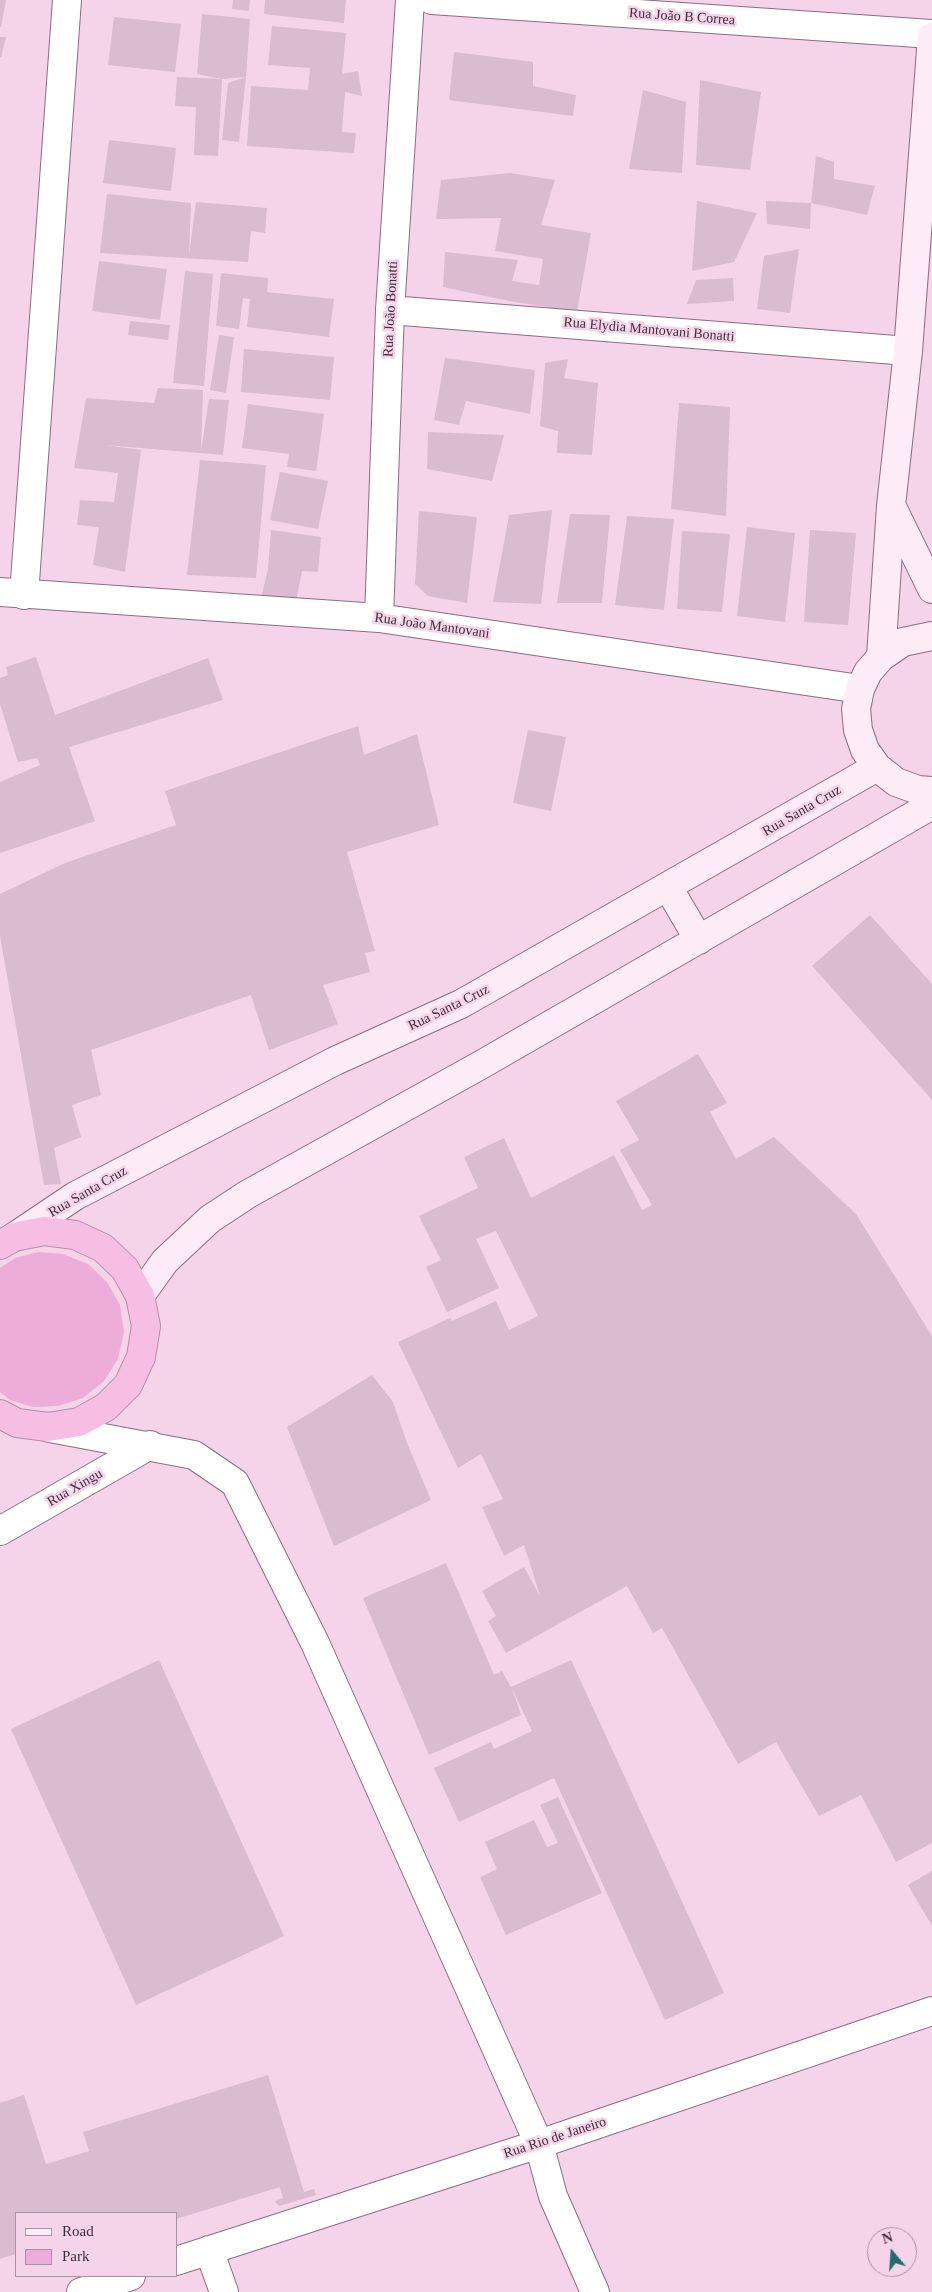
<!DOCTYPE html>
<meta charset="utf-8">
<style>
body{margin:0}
#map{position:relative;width:932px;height:2292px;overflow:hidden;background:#f5d4ea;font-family:"Times New Roman",serif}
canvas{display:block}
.legend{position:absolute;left:15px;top:2212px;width:162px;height:65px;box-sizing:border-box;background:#f5d4ea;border:1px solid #ab92a3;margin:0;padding:6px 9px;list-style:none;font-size:15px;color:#3c2f38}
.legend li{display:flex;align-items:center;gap:10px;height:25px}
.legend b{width:25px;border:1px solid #ab92a3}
.north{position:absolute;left:867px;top:2227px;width:50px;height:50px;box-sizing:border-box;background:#f5d4ea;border:1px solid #ab92a3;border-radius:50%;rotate:342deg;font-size:14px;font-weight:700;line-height:20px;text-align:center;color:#3c2f38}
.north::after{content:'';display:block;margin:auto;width:18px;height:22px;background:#236d68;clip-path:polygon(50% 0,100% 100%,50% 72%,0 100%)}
</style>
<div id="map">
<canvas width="932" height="2292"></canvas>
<ul class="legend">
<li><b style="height:6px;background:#fdecf7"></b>Road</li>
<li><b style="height:14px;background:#edadd9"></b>Park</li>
</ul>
<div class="north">N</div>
</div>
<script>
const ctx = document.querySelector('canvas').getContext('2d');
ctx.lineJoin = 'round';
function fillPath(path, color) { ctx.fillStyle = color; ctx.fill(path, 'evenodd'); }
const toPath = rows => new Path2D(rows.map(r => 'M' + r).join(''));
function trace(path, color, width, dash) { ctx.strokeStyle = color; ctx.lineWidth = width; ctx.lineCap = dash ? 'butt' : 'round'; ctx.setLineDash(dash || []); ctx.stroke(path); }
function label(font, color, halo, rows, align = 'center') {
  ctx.font = font + ' "Times New Roman",serif'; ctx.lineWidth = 5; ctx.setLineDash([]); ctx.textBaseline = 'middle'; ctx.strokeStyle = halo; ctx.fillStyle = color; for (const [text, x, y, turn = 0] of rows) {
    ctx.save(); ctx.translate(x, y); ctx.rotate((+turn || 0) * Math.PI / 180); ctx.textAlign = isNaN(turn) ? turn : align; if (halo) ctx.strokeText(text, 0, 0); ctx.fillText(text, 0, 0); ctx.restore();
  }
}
fillPath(toPath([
 [38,1252,63,1254,88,1264,107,1282,120,1305,124,1332,118,1359,104,1381,83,1398,58,1406,33,1407,10,1400,0,1392,0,1268,15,1258]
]), '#edadd9');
fillPath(toPath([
 [0,0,6,0,1,27,0,27],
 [233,0,250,0,249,11,232,9],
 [265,0,346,0,344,23,264,14],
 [202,14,250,19,246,77,222,79,197,74],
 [114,17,181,24,175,72,108,65],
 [272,26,346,33,342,74,358,71,362,96,345,92,342,132,356,133,354,153,247,146,251,86,308,90,310,68,268,65],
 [0,37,6,37,1,57,0,57],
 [454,52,533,62,533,86,576,95,573,116,449,100],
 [177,77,222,79,218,156,194,155,196,107,175,106],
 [246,77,239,142,222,140,228,83],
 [700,80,761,92,750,170,696,165],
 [643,90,686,102,682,173,629,169],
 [109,140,176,148,171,191,103,183],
 [816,156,834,162,834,179,875,186,867,215,811,203],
 [510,173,555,180,541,225,591,233,577,312,509,301,443,287,445,252,518,260,512,281,539,285,543,259,495,251,501,218,436,219,441,180],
 [107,194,191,203,189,255,196,202,267,208,265,233,251,231,248,262,100,253],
 [697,201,757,213,734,262,692,271],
 [766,201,811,203,810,229,767,224],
 [799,249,790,313,757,309,764,256],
 [99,261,167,269,160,320,92,311],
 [185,271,213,274,204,386,173,383],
 [221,273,268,278,267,292,334,299,329,337,247,327,250,299,243,298,239,329,216,326],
 [733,278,734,301,687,304,696,280],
 [130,321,170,325,168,340,128,335],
 [219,335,234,337,226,393,210,390],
 [244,349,334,357,330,400,241,392],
 [445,358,535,370,530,414,466,401,459,425,434,420],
 [568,359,564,378,598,383,592,455,557,453,558,431,540,426,545,363],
 [158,388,203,390,201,452,209,399,229,400,223,455,105,445,141,450,125,572,93,565,99,527,77,525,80,500,114,502,118,473,74,468,86,398,154,403],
 [679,403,730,407,726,516,671,509],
 [248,404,324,414,316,471,287,467,289,454,242,448],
 [428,432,504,435,492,481,427,469],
 [200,460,266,465,256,578,187,575],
 [280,472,328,481,318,529,270,520],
 [552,510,541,604,493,602,509,515],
 [419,511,477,517,467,603,428,596,415,584],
 [570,514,610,515,602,603,557,603],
 [627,516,674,519,664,610,615,605],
 [747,527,795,533,785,622,737,616],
 [271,530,321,537,318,572,302,571,294,612,260,602,268,569],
 [810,530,856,533,848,625,804,622],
 [682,531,730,534,722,612,677,609],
 [36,657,55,715,208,658,223,700,69,747,95,821,0,853,0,782,40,765,37,758,18,762,0,704,0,678,8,675,6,667],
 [358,726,364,755,417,734,439,825,347,852,375,951,365,953,370,972,323,985,338,1024,269,1050,251,995,91,1050,101,1095,72,1105,81,1137,54,1148,61,1184,44,1185,0,936,0,894,65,863,176,825,165,791],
 [528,730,566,737,551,811,513,803],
 [870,915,932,984,932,1100,812,966],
 [698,1054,727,1103,710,1112,736,1159,774,1137,856,1214,932,1336,932,1843,896,1862,861,1795,819,1816,776,1742,738,1764,662,1628,653,1633,627,1586,506,1653,488,1621,496,1616,482,1591,524,1567,540,1596,524,1545,504,1556,482,1507,503,1499,481,1454,458,1468,398,1342,450,1318,452,1321,496,1301,509,1330,538,1316,496,1231,476,1239,499,1288,447,1312,426,1267,441,1260,419,1216,478,1188,464,1157,504,1138,531,1198,614,1155,642,1210,652,1205,620,1150,639,1140,616,1101],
 [372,1375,393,1402,407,1443,431,1500,334,1546,287,1427],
 [446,1563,494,1675,502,1671,511,1687,571,1660,724,1993,665,2020,554,1778,459,1822,434,1768,491,1742,494,1749,532,1731,512,1688,521,1715,429,1755,363,1598],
 [159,1660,284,1936,136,2005,11,1729],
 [558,1797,602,1893,506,1935,480,1877,497,1869,485,1842,534,1820,547,1847,558,1843,540,1805],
 [932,1871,932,1926,908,1885],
 [268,2075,304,2192,314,2189,316,2195,279,2206,275,2201,283,2198,280,2187,176,2219,176,2213,16,2213,16,2254,0,2259,0,2103,24,2095,46,2164,89,2151,83,2132]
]), '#dbbbd0');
const minor = toPath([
 [432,0,932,34],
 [390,310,908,351],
 [0,592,379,618,860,689],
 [24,595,67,0],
 [379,618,390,310,410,0],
 [0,1531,150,1445],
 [209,2250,224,2292],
 [176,2261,539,2144,553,2196,595,2292],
 [81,2292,131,2276]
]);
const tertiary = toPath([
 [50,1428,194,1455,235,1483,315,1643,539,2144,932,2011]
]);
const secondary = toPath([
 [892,507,932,589],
 [932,636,903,642,881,657,868,672,860,689,856,709,858,730,865,750,877,767,896,782,918,790,932,791],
 [881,657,891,506,908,351,932,37],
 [668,887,699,940],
 [14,1237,75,1196,335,1061,461,1004,877,767],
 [140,1296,165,1261,210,1219,248,1194,479,1066,932,805]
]);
const motorway = toPath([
 [0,1245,14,1237,44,1231,75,1235,103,1248,125,1269,140,1296,146,1326,141,1357,128,1385,106,1407,79,1422,48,1427,17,1423,0,1414]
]);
trace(minor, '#8a6d80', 30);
trace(tertiary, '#8a6d80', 30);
trace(secondary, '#8a6d80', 30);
trace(motorway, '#b68ca8', 30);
trace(minor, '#fff', 28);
trace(tertiary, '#fff', 28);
trace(secondary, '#fdecf7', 28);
trace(motorway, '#f7bee4', 28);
label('14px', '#3c2f38', '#f5d4ea', [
 ["Rua João B Correa",682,17,4],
 ["Rua João Bonatti",391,309,-87],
 ["Rua Elydia Mantovani Bonatti",649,330,5],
 ["Rua João Mantovani",432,626,8],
 ["Rua Santa Cruz",802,811,-30],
 ["Rua Santa Cruz",449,1008,-26],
 ["Rua Santa Cruz",88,1192,-30],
 ["Rua Xingu",75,1488,-30],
 ["Rua Rio de Janeiro",555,2138,-18]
]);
</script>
